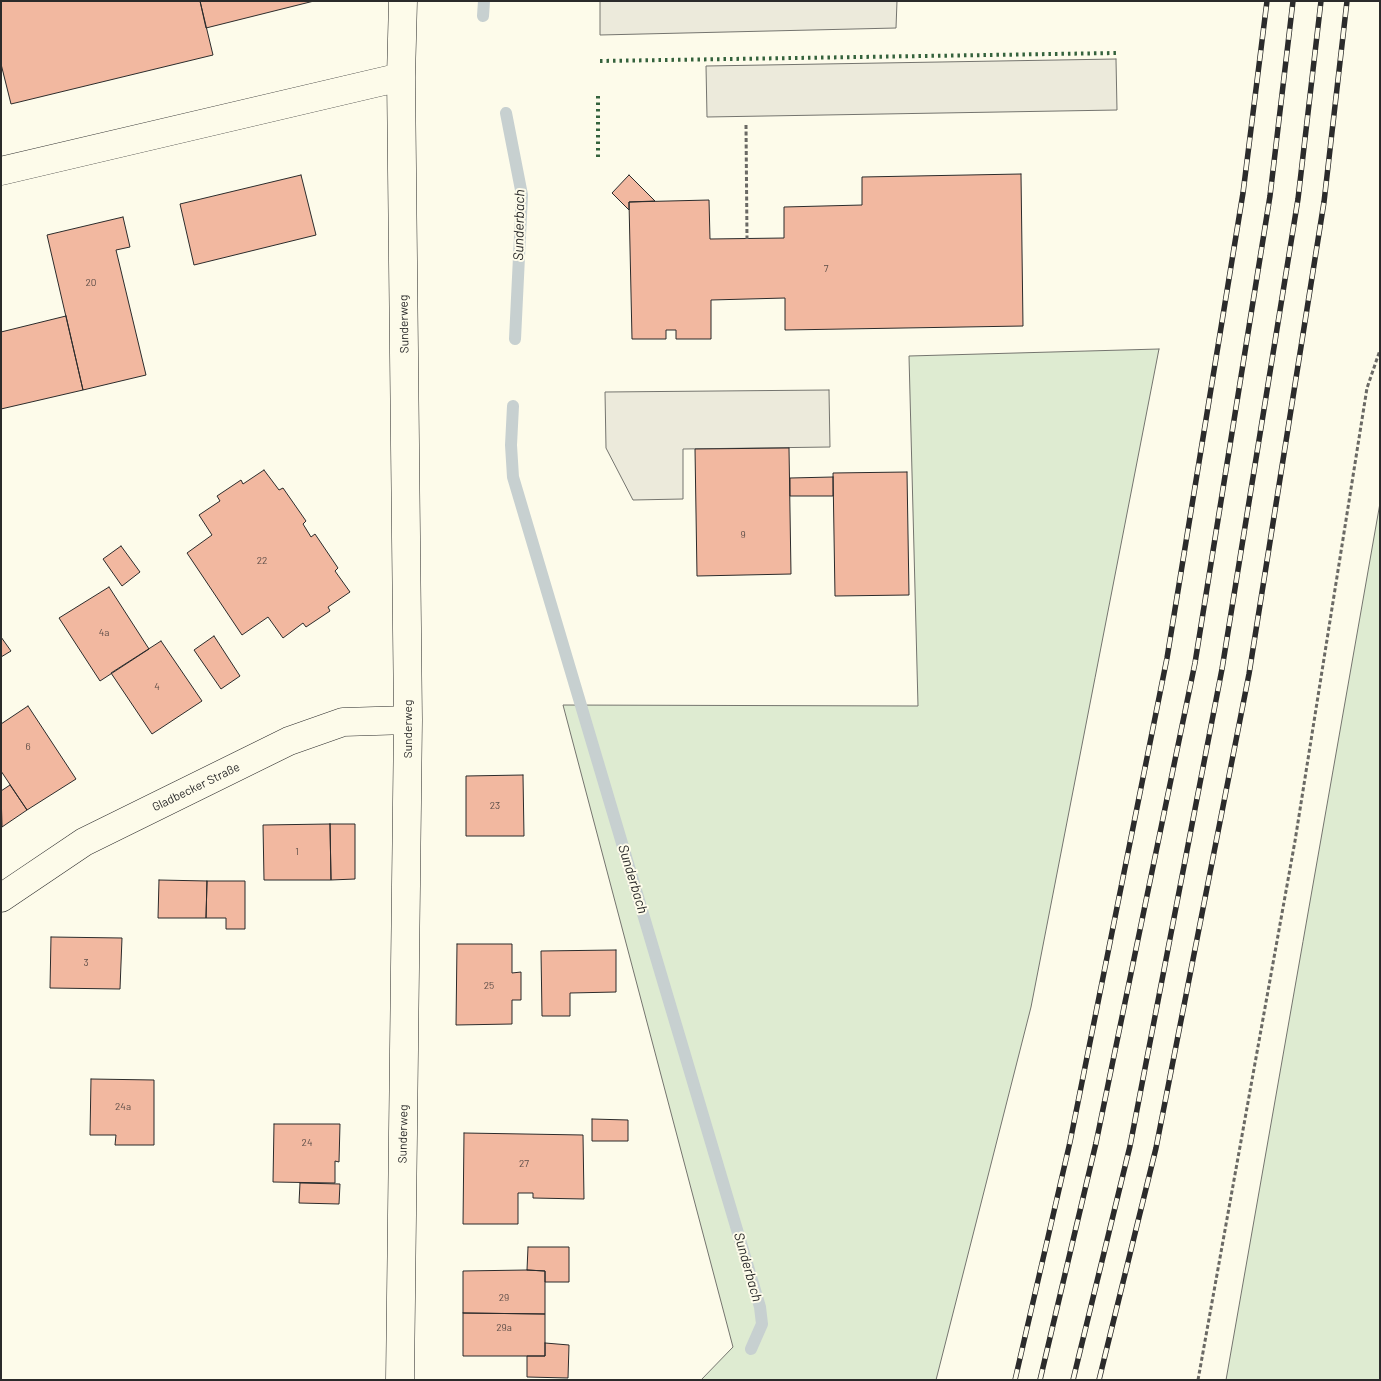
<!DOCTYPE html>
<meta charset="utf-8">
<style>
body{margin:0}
#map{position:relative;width:1381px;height:1381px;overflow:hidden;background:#fdfbea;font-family:Barlow,sans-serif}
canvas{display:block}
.frame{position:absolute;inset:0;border:2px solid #2b2b2b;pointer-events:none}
</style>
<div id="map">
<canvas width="1381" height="1381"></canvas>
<div class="frame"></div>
</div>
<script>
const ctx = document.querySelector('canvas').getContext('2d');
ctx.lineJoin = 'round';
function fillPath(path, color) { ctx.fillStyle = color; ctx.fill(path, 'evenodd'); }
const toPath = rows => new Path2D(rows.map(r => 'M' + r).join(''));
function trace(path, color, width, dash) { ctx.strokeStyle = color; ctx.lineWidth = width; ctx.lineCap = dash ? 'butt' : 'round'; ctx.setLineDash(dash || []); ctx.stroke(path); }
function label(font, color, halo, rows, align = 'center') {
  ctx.font = font + ' Barlow,sans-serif'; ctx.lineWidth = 4; ctx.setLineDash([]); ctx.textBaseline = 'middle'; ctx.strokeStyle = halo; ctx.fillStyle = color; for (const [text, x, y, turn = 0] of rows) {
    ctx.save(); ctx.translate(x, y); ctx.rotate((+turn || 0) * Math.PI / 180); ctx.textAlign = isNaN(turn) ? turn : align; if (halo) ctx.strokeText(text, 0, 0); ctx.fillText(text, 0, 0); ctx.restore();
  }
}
const green = toPath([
 [1159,349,1031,1007,936,1380,701,1380,733,1347,563,705,918,706,909,356,1159,349],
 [1380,503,1380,1380,1226,1380,1380,503]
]);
fillPath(green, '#deebd1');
trace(green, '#74746e', 1);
const parking = toPath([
 [600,1,897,1,896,28,600,35,600,1],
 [1116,59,1117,110,707,117,706,66,1116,59],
 [829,390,830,447,683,449,683,499,633,500,606,448,605,392,829,390]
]);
fillPath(parking, '#eceadb');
trace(parking, '#74746e', 1);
trace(toPath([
 [483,16,484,1],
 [506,113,522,195,515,339],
 [513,406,511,445,513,477,760,1307,762,1324,751,1349]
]), '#c7d0d0', 12);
const building = toPath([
 [1,1,200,1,213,55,11,104,1,64,1,1],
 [200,1,314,1,206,28,200,1],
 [1021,174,1023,326,785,330,785,298,711,300,711,339,676,339,676,330,666,330,666,339,632,339,629,202,709,200,710,239,784,238,784,207,862,205,862,177,1021,174],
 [301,175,316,235,194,265,180,204,301,175],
 [629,175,655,201,629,202,629,210,612,193,629,175],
 [123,217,130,247,116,250,146,375,83,390,47,235,123,217],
 [66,316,83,390,1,409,1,332,66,316],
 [789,448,791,574,697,576,695,449,789,448],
 [264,470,279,490,283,488,306,521,303,524,311,537,315,534,338,568,335,571,350,592,328,607,330,611,306,627,303,623,283,638,268,617,242,635,187,553,212,535,199,515,220,501,217,496,241,480,243,484,264,470],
 [907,472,909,595,835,596,833,473,907,472],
 [833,477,833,496,790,496,790,478,833,477],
 [121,546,140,572,122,586,103,559,121,546],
 [109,587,149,649,100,681,59,618,109,587],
 [214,636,240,676,221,689,194,650,214,636],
 [1,637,11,651,1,657,1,637],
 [161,641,202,701,152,734,111,673,161,641],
 [28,706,76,779,27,810,1,771,1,724,28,706],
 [523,775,524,836,466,836,466,776,523,775],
 [10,785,27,810,2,827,1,791,10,785],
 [330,824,355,824,355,879,331,880,330,824],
 [330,824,331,880,264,880,263,825,330,824],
 [159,880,207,881,206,918,158,918,159,880],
 [207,881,245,881,245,929,226,929,226,918,206,918,207,881],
 [51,937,122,938,120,989,50,988,51,937],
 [457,944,512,944,512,973,521,972,521,1000,512,1000,512,1024,456,1025,457,944],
 [616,950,616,992,570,993,570,1016,542,1016,541,951,616,950],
 [91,1079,154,1080,154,1145,115,1145,116,1135,90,1135,91,1079],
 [592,1119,628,1120,628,1141,592,1141,592,1119],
 [274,1124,340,1124,339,1162,335,1161,335,1183,273,1182,274,1124],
 [464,1133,583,1135,584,1199,533,1198,533,1193,518,1193,518,1224,463,1224,464,1133],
 [300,1183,340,1184,339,1204,299,1203,300,1183],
 [528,1247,569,1247,569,1282,545,1282,545,1271,527,1270,528,1247],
 [527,1270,545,1271,545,1314,463,1313,463,1271,527,1270],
 [463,1313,545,1314,545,1356,463,1356,463,1313],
 [545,1343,569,1345,568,1378,527,1377,527,1356,545,1356,545,1343]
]);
fillPath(building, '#f2b8a0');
trace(building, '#2b2b2b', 1);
const street = toPath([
 [1,171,401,77],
 [1,898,84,842,289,741,343,722,408,720],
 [400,1380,408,720,401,77,403,1]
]);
trace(street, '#2b2b2b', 29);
trace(toPath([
 [746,125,747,239],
 [1198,1380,1295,841,1367,388,1380,350]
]), '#6a6964', 3, [4, 2.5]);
trace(street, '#fdfbea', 28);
const rail = toPath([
 [1015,1380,1070,1142,1167,658,1243,193,1267,1],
 [1040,1380,1096,1143,1195,663,1270,196,1293,1],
 [1073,1380,1130,1146,1222,669,1298,199,1321,1],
 [1099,1380,1156,1148,1249,674,1324,202,1347,1]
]);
trace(rail, '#2b2b2b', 5.5);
trace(rail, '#fdfbea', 4, [11]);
trace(toPath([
 [600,61,1117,53],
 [598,96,598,158]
]), '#34623c', 4, [2.5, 4]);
label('10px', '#5d4e48', null, [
 ["7",826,269],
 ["20",91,283],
 ["9",743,535],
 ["22",262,561],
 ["4a",104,633],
 ["4",157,687],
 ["6",28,747],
 ["23",495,806],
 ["1",297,852],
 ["3",86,963],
 ["25",489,986],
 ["24a",123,1107],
 ["24",307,1143],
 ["27",524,1164],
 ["29",504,1298],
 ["29a",504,1328]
]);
label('12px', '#2b2b2b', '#fdfbea', [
 ["Sunderweg",404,324,-91],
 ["Sunderweg",408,729,-90],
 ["Gladbecker Straße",196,787,-26],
 ["Sunderweg",403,1134,-89]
]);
label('italic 14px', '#2b2b2b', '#fdfbea', [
 ["Sunderbach",519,225,-89],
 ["Sunderbach",633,879,73],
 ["Sunderbach",748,1267,74]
]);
</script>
